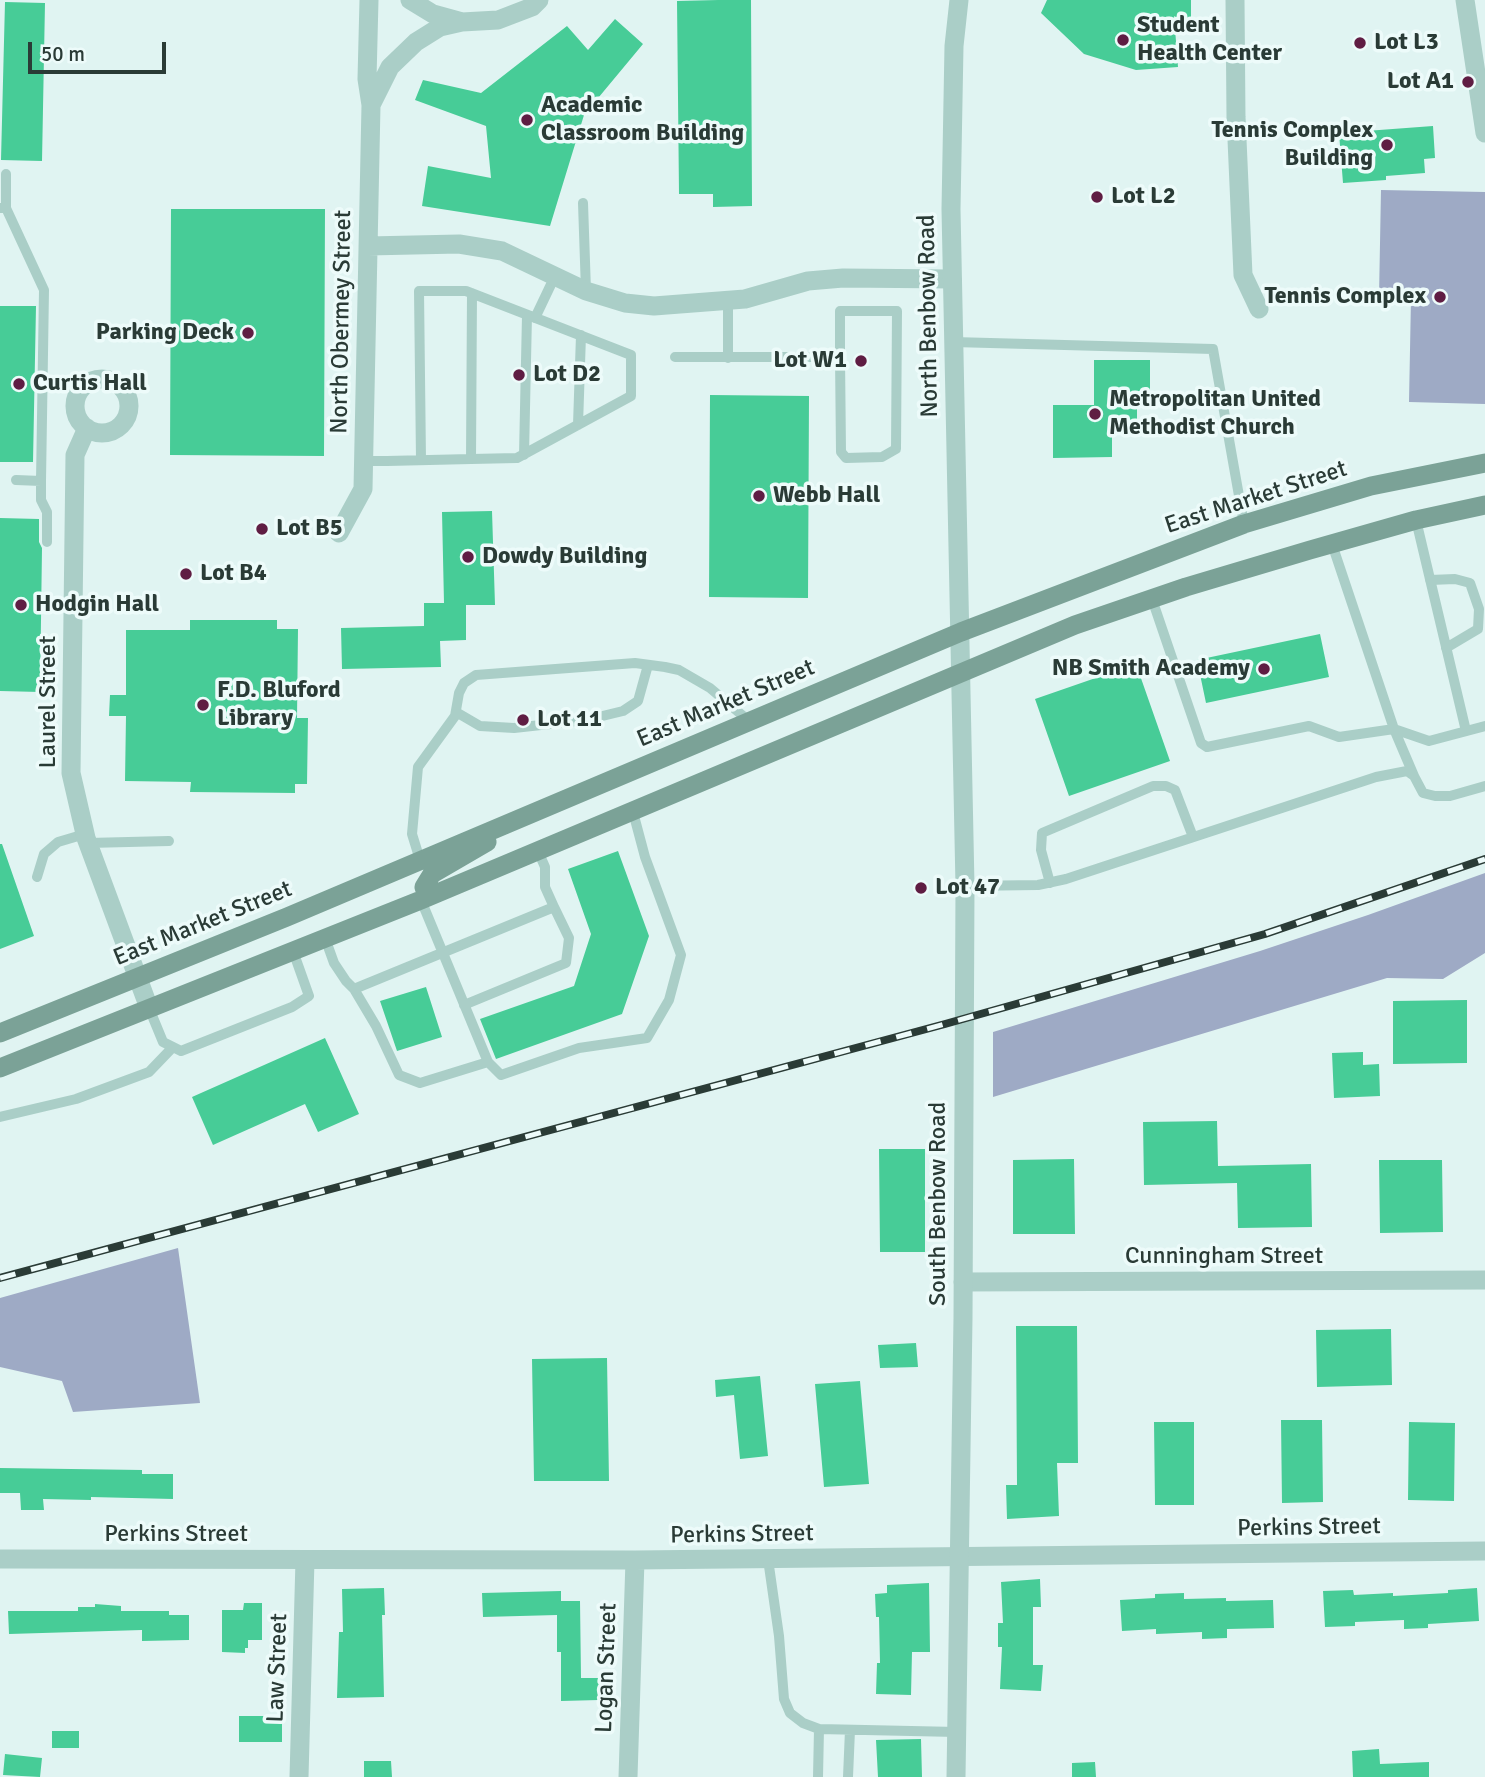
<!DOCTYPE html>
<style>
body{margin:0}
#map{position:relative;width:1485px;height:1777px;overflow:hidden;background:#e0f4f2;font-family:Signika,sans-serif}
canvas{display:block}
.scale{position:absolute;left:28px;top:42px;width:138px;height:32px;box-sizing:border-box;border:4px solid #2a3b36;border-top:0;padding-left:9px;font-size:21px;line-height:24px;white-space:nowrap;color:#2a3b36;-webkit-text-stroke:5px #edfbfa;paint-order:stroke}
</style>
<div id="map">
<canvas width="1485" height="1777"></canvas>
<div class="scale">50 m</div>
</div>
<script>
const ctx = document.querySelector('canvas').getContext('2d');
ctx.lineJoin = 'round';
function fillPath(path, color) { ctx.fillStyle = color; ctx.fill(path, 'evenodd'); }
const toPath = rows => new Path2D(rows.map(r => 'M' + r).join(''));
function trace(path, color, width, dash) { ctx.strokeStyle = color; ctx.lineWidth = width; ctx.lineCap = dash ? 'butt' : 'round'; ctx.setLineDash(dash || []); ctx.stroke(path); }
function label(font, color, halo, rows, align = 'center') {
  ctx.font = font + ' Signika,sans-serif'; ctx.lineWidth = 7; ctx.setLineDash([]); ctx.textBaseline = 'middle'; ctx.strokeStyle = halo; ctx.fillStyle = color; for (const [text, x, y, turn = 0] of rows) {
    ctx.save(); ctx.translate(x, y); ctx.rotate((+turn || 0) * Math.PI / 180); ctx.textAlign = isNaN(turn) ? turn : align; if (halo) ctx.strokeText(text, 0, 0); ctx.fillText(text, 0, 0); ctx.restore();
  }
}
fillPath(toPath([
 [1381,190,1485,192,1485,404,1409,402,1411,298,1379,297],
 [1485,873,1485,953,1443,979,1387,978,993,1097,993,1032,1260,951,1368,915],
 [178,1248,200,1403,73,1412,62,1381,0,1367,0,1298]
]), '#9eaac5');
fillPath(toPath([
 [718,0,751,0,752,206,713,207,713,194,679,194,677,1],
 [1047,0,1191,0,1191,27,1174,16,1178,67,1136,70,1084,54,1041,13],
 [5,2,45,3,42,161,1,160],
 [615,19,643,44,584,115,550,226,422,206,428,166,491,178,486,126,415,100,423,80,481,93,567,26,588,50],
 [1433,126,1435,158,1424,159,1425,173,1386,176,1386,180,1343,183,1339,133],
 [171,209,325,209,324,456,170,455],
 [0,306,36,306,33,462,0,462],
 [1094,360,1150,360,1150,405,1137,405,1137,423,1112,423,1112,457,1053,458,1053,405,1094,405],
 [710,395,809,396,808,598,709,597],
 [492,511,495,605,466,605,466,640,440,641,441,667,342,669,341,628,424,626,424,603,444,603,442,512],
 [0,518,39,519,39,542,42,548,40,692,0,691],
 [190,620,277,620,277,629,298,629,297,718,308,718,307,784,295,784,295,793,190,792,191,782,125,781,126,716,109,716,110,695,126,695,126,630,190,630],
 [1320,634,1329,677,1206,703,1197,660],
 [1136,664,1170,761,1069,796,1035,699],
 [0,844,2,844,34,936,0,949],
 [618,851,649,936,622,1014,496,1059,480,1019,574,986,591,934,568,869],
 [426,987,442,1037,397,1051,380,1001],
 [1467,1000,1467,1063,1393,1064,1393,1001],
 [325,1038,359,1114,318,1132,305,1104,213,1145,192,1097],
 [1363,1052,1363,1065,1379,1064,1380,1096,1334,1098,1332,1053],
 [1217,1121,1218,1166,1311,1164,1312,1227,1238,1228,1237,1183,1144,1185,1143,1122],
 [879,1149,925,1149,925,1252,880,1252],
 [1074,1159,1075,1234,1013,1234,1013,1160],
 [1379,1160,1442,1160,1443,1232,1380,1233],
 [1016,1326,1077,1326,1078,1463,1057,1463,1059,1516,1007,1519,1006,1485,1017,1485],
 [1391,1329,1392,1385,1317,1387,1316,1330],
 [916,1343,918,1367,880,1368,878,1345],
 [607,1358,609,1481,534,1481,532,1359],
 [760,1376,768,1456,740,1459,734,1395,716,1397,715,1380],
 [860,1381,869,1484,824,1487,815,1384],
 [1281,1420,1322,1420,1323,1502,1282,1503],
 [1154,1422,1194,1422,1194,1505,1155,1505],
 [1409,1422,1455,1423,1454,1501,1408,1500],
 [0,1468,142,1470,142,1474,173,1474,173,1499,91,1497,91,1500,43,1499,44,1510,21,1510,20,1493,0,1493],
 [1040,1579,1041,1607,1033,1607,1033,1665,1043,1665,1041,1691,1000,1689,1002,1647,998,1647,998,1623,1003,1623,1001,1582],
 [929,1583,930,1652,912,1652,911,1695,876,1694,877,1663,880,1663,879,1617,876,1617,875,1594,887,1593,887,1585],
 [384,1588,385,1615,382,1615,384,1697,337,1698,339,1632,343,1632,342,1589],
 [1477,1588,1479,1621,1428,1624,1428,1628,1404,1629,1404,1620,1355,1622,1355,1626,1325,1627,1323,1591,1353,1590,1354,1595,1393,1593,1393,1596,1448,1593,1448,1590],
 [561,1591,561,1601,580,1601,581,1678,599,1678,599,1700,561,1701,561,1652,557,1652,557,1615,483,1617,482,1593],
 [1184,1593,1184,1599,1226,1598,1226,1601,1273,1600,1274,1628,1227,1629,1227,1638,1202,1639,1202,1632,1156,1634,1156,1629,1122,1631,1120,1600,1155,1598,1155,1594],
 [244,1603,262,1603,262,1640,248,1640,248,1648,245,1648,245,1653,222,1652,222,1610,243,1610],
 [95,1604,121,1606,121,1611,169,1611,169,1615,189,1615,189,1640,142,1641,142,1630,9,1634,8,1611,78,1611,78,1607,95,1607],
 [239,1716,282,1716,282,1742,239,1742],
 [52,1731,79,1731,79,1748,52,1748],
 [921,1739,922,1777,878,1777,876,1740],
 [1379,1749,1380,1764,1429,1762,1429,1777,1353,1777,1352,1751],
 [5,1754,42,1758,40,1777,3,1775],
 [364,1761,391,1761,392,1777,364,1777],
 [1095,1762,1096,1777,1072,1777,1072,1763]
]), '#47cc97');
trace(toPath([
 [583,203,586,291],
 [0,208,6,208,6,174],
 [6,208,44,290,41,481,41,500,47,512,47,542],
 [535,318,555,276],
 [953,342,1213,349,1244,524],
 [675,357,840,357,840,311,897,311,896,449,882,457,846,458,841,452,840,357],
 [728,358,728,301],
 [578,425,581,335],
 [524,455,527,315],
 [471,459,472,293],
 [364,461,387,461,471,459,517,458,631,396,631,355,466,291,419,291,421,460],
 [16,480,41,481],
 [1416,520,1466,731],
 [1332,544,1394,729,1414,776],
 [1430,580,1455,579,1470,583,1479,609,1478,629,1446,648],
 [1152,599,1201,743,1207,747,1309,726,1339,737,1394,729,1429,741,1485,726],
 [456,712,480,726,514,728,586,720,623,711,638,701,648,665],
 [88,843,169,841],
 [420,860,412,834,418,767,455,716,459,693,464,683,476,675,635,663,665,667,679,670,710,688,749,721],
 [37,877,44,854,58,842,85,834],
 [1050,883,1041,850,1042,833,1153,786,1166,786,1175,790,1193,837],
 [965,886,1038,885,1066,879,1376,777,1407,771,1414,776,1423,793,1435,796,1450,796,1485,786],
 [421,900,488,1062,501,1075,579,1048,647,1038,669,1000,681,955,645,857,633,812],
 [325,938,334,963,346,981,354,989,376,1026,399,1075,420,1083,488,1062],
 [354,989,554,907,545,887,545,867,538,851],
 [464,1005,566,963,569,938,554,907],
 [149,1008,163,1042,181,1051,292,1007,309,996,293,951],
 [0,1117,76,1099,149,1072,173,1047],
 [768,1559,779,1636,784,1699,790,1713,803,1723,819,1729,957,1732],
 [818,1777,819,1729],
 [848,1777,850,1730]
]), '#aacec7', 10);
trace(toPath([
 [369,0,367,79,371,105,390,67,416,42,440,27,462,22],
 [410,0,433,14,462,22,498,20,532,7,539,0],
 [1235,0,1236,117,1243,275,1259,309],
 [1465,0,1485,133],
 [368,246,459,244,502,251,586,291,625,303,654,306,745,299,808,281,843,278,952,279],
 '75 406a27 27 0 1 1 54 0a27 27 0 1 1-54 0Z',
 [87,428,75,455,71,773,86,838,149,1008],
 [339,533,363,489,371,105],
 [963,1282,1485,1280],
 [0,1559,635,1560,1485,1551],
 [299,1777,305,1560],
 [628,1777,635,1560]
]), '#aacec7', 19);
trace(toPath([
 [956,1777,963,1318,965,886,951,209,954,46,959,0]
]), '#aacec7', 19);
trace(toPath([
 [427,897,424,887,432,874,487,842],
 [0,1033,287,917,961,632,1244,524,1371,486,1485,463],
 [0,1068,421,900,1075,625,1186,587,1310,550,1416,520,1485,505]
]), '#7ba297', 19);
const rail = toPath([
 [0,1278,945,1024,1265,934,1485,859]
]);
trace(rail, '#2a3b36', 8);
trace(rail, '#edfbfa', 5, [16]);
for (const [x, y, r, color] of [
 [1123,40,7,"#5f1d43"],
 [1360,43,7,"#5f1d43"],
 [1468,82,7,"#5f1d43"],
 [527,120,7,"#5f1d43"],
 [1387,145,7,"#5f1d43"],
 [1097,197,7,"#5f1d43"],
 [1440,297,7,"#5f1d43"],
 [248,333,7,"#5f1d43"],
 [861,361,7,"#5f1d43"],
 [519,375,7,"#5f1d43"],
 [19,384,7,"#5f1d43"],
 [1095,414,7,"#5f1d43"],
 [759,496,7,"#5f1d43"],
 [262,529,7,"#5f1d43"],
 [468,557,7,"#5f1d43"],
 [186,574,7,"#5f1d43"],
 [21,605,7,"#5f1d43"],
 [1264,669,7,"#5f1d43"],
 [203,705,7,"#5f1d43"],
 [523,720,7,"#5f1d43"],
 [921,888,7,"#5f1d43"]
]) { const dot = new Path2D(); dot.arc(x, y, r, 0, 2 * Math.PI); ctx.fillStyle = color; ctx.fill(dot); trace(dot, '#edfbfa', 2.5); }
label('bold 24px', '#2a3b36', '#edfbfa', [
 ["Student",1137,26],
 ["Health Center",1137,54],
 ["Lot L3",1374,43],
 ["Lot A1",1454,82,"right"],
 ["Academic",541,106],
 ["Classroom Building",541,134],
 ["Tennis Complex",1373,131,"right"],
 ["Building",1373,159,"right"],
 ["Lot L2",1111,197],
 ["Tennis Complex",1426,297,"right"],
 ["Parking Deck",234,333,"right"],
 ["Lot W1",847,361,"right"],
 ["Lot D2",533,375],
 ["Curtis Hall",33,384],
 ["Metropolitan United",1109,400],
 ["Methodist Church",1109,428],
 ["Webb Hall",773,496],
 ["Lot B5",276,529],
 ["Dowdy Building",482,557],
 ["Lot B4",200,574],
 ["Hodgin Hall",35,605],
 ["NB Smith Academy",1250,669,"right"],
 ["F.D. Bluford",217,691],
 ["Library",217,719],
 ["Lot 11",537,720],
 ["Lot 47",935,888]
], 'left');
label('24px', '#2a3b36', '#edfbfa', [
 ["North Benbow Road",929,316,-91],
 ["North Obermey Street",342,322,-89],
 ["East Market Street",1256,498,-18],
 ["Laurel Street",49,702,-90],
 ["East Market Street",726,704,-23],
 ["East Market Street",203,924,-22],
 ["South Benbow Road",939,1204,-90],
 ["Cunningham Street",1224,1257],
 ["Perkins Street",1309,1528,-1],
 ["Perkins Street",176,1535],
 ["Perkins Street",742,1535,-1],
 ["Law Street",278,1668,-88],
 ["Logan Street",607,1668,-88]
]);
</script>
